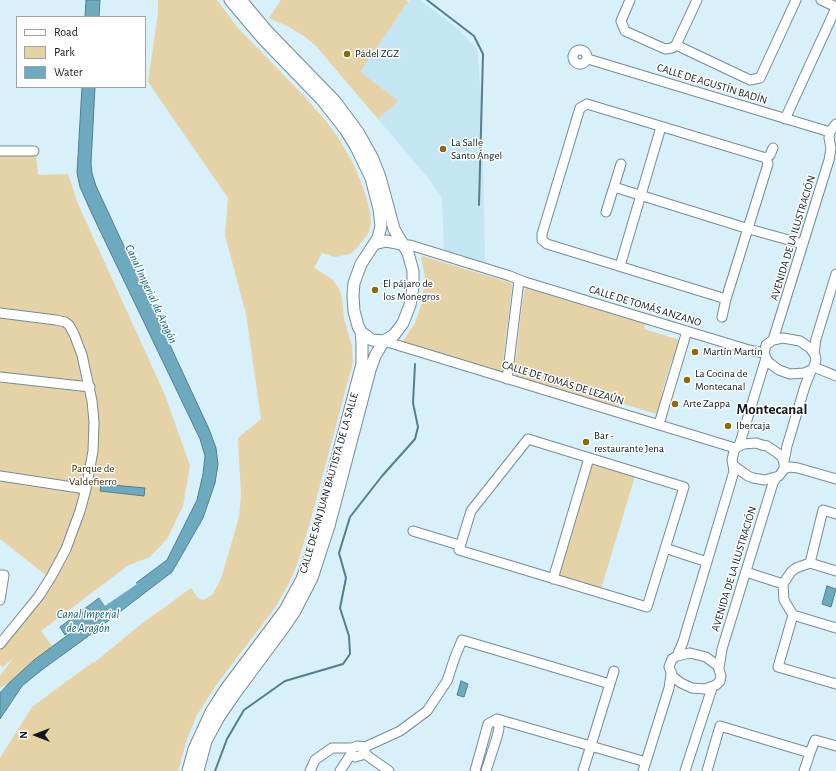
<!DOCTYPE html>
<meta charset="utf-8">
<style>
body{margin:0}
#map{position:relative;width:836px;height:771px;overflow:hidden;background:#d7f0f9;font-family:"Alegreya Sans",sans-serif}
canvas{display:block}
.legend{position:absolute;left:16px;top:16px;width:130px;height:72px;box-sizing:border-box;background:#fff;border:1px solid #9fa3a5;margin:0;padding:5px 7px;list-style:none;font-size:12px;color:#10191d}
.legend li{display:flex;align-items:center;gap:8px;height:20px}
.legend b{width:20px;border:1px solid #9fa3a5}
.north{position:absolute;left:16px;top:715px;width:40px;height:40px;-webkit-text-stroke:3px #fff;paint-order:stroke;rotate:270deg;font-size:11px;font-weight:700;line-height:16px;text-align:center;color:#10191d}
.north::after{content:'';display:block;margin:auto;width:14px;height:18px;background:#10191d;clip-path:polygon(50% 0,100% 100%,50% 72%,0 100%)}
</style>
<div id="map">
<canvas width="836" height="771"></canvas>
<ul class="legend">
<li><b style="height:5px;background:#fff"></b>Road</li>
<li><b style="height:11px;background:#e5d2a7"></b>Park</li>
<li><b style="height:11px;background:#6eaabf"></b>Water</li>
</ul>
<div class="north">N</div>
</div>
<script>
const ctx = document.querySelector('canvas').getContext('2d');
ctx.lineJoin = 'round';
function fillPath(path, color) { ctx.fillStyle = color; ctx.fill(path, 'evenodd'); }
const toPath = rows => new Path2D(rows.map(r => 'M' + r).join(''));
function trace(path, color, width, dash) { ctx.strokeStyle = color; ctx.lineWidth = width; ctx.lineCap = dash ? 'butt' : 'round'; ctx.setLineDash(dash || []); ctx.stroke(path); }
function label(font, color, halo, rows, align = 'center') {
  ctx.font = font + ' "Alegreya Sans",sans-serif'; ctx.lineWidth = 3; ctx.setLineDash([]); ctx.textBaseline = 'middle'; ctx.strokeStyle = halo; ctx.fillStyle = color; for (const [text, x, y, turn = 0] of rows) {
    ctx.save(); ctx.translate(x, y); ctx.rotate((+turn || 0) * Math.PI / 180); ctx.textAlign = isNaN(turn) ? turn : align; if (halo) ctx.strokeText(text, 0, 0); ctx.fillText(text, 0, 0); ctx.restore();
  }
}
fillPath(toPath([
 [410,0,420,0,456,27,477,49,482,107,485,263,444,250,442,198,429,179,378,119,397,100,395,98,359,72]
]), '#c4e6f2');
fillPath(toPath([
 [158,0,217,0,238,28,305,97,326,121,339,139,355,167,365,193,370,212,371,224,368,234,356,249,350,254,335,257,322,253,314,268,332,279,340,290,342,298,344,319,352,346,353,362,311,519,297,565,288,585,275,608,217,684,197,715,187,739,178,771,0,771,0,758,32,707,93,662,113,663,95,662,140,625,191,588,198,598,203,600,212,595,221,579,239,517,241,495,238,438,261,419,246,314,225,235,228,198,148,82,158,13],
 [281,0,406,0,408,2,360,72,395,98,398,101,378,119,316,46,304,36,289,27,269,18],
 [0,154,36,154,38,175,68,174,78,204,165,395,190,466,183,506,167,539,150,557,129,565,41,631,52,646,44,654,34,660,9,683,0,688,0,676,14,657,3,667,0,665,0,644,28,611,47,576,0,539],
 [422,256,511,283,512,287,502,370,499,371,404,342,403,341,415,323,422,302,425,277,421,258],
 [526,288,645,324,644,329,680,340,674,358,672,360,662,392,663,395,657,414,620,403,619,408,515,376,514,372,524,291],
 [591,463,635,476,601,589,557,576]
]), '#e5d2a7');
const water = toPath([
 [86,0,100,0,99,17,85,17,86,0],
 [82,87,95,87,91,163,92,173,96,186,209,429,216,448,218,464,215,483,203,518,172,572,83,640,43,669,22,686,0,719,0,693,9,683,34,660,76,629,76,627,65,635,60,627,99,598,105,606,167,560,197,500,203,474,205,456,200,439,92,214,80,187,77,173,82,87],
 [101,484,145,488,144,496,100,491,101,484],
 [827,586,836,589,831,607,822,604,827,586],
 [461,681,468,684,464,697,457,695,461,681]
]);
fillPath(water, '#6eaabf');
trace(water, '#527e8e', 1);
fillPath(toPath([
 [135,582,137,584,105,606,98,596,100,597,106,604]
]), '#d7f0f9');
trace(toPath([
 [427,0,474,36,483,54,479,205],
 [215,771,227,739,244,710,285,681,343,664,350,654,349,636,340,608,346,578,339,553,350,517,382,476,415,439,418,427,413,403,415,364]
]), '#527e8e', 2);
const minor = toPath([
 [630,0,621,21,625,31,665,49,672,48,676,45],
 [697,0,676,45,750,80,760,78,796,0],
 [821,0,836,7],
 '573 57a7 7 0 1 1 14 0a7 7 0 1 1-14 0Z',
 [588,59,830,132],
 [587,104,766,158,768,164,726,299,547,244,542,240,542,234,580,108,587,104],
 [785,119,836,8],
 [0,151,34,151],
 [766,158,770,155,773,148],
 [614,187,749,229,803,244],
 [606,212,621,164],
 [403,245,410,245,510,276,525,282,749,350,764,353],
 [620,266,661,127],
 [0,313,56,320,65,322,69,325,74,334,82,355,92,401,94,422,93,451,86,489,80,511,66,549,51,577,39,596,0,644],
 [722,317,726,299],
 [783,338,800,341,810,348,815,355,816,360,813,369,804,373,790,374,779,370,768,362,764,353,766,345,773,340,783,338],
 [773,340,829,160,831,148,829,138,830,132,836,124],
 [384,341,735,448],
 [814,353,816,339,836,274],
 [814,367,836,376],
 [0,377,90,387],
 [507,379,519,280],
 [659,424,687,331],
 [528,439,684,487,647,607,459,550,471,511,528,439],
 [739,446,766,358],
 [784,461,787,446,805,386,811,371],
 [784,469,790,467,798,468,836,479],
 [0,476,86,489],
 [836,514,823,510,810,563,796,568,791,572,783,584,784,600,793,615,778,667,836,684],
 [413,531,459,545],
 [665,548,707,562],
 [810,563,836,571],
 [746,572,783,584],
 [0,575,4,575,0,600],
 [553,579,589,458],
 [793,615,836,628],
 [690,653,706,657,718,666,721,676,720,681,716,685,705,689,692,688,681,683,673,677,669,667,672,659,677,656,690,653],
 [677,656,683,642,732,478,734,471,732,460,734,451,737,447,744,444,756,443,762,445,767,446,776,452,782,457,784,463,784,469,779,476,765,480,753,478,748,476,734,466],
 [719,668,722,649,773,483,776,478],
 [365,747,365,754,355,757,351,754,352,748,357,746,365,747,400,731,427,711,447,681,455,657,462,640,610,684],
 [365,754,389,771],
 [310,771,315,760,332,748,352,748],
 [340,771,351,754],
 [475,771,488,724,497,719,646,762],
 [486,771,497,737,499,728,497,719],
 [583,771,614,671],
 [643,771,669,688,671,674],
 [685,771,712,688],
 [707,771,720,726,810,753,815,740,836,746],
 [804,771,810,753]
]);
const major = toPath([
 [241,0,267,31,335,101,358,132,373,159,380,177,394,229,408,253,413,271,413,287,410,305,403,323,394,335,384,341,372,340,361,332],
 [374,244,386,241,402,244],
 [188,771,194,749,211,712,225,690,285,610,302,579,309,559,317,534,362,364,362,342,361,332,358,326,354,311,353,296,354,283,361,264,378,238,381,226,379,209,371,178,356,147,345,129,322,100,263,39,230,0],
 [198,771,206,741,219,717,234,695,285,626,295,611,312,578,329,526,370,370,375,356,384,341]
]);
trace(minor, '#758b94', 11);
trace(major, '#758b94', 13);
trace(minor, '#fff', 9);
trace(major, '#fff', 11);
for (const [x, y, r, color] of [
 [347,54,4,"#8b6b0b"],
 [443,149,4,"#8b6b0b"],
 [375,290,4,"#8b6b0b"],
 [695,352,4,"#8b6b0b"],
 [687,380,4,"#8b6b0b"],
 [675,404,4,"#8b6b0b"],
 [728,426,4,"#8b6b0b"],
 [586,442,4,"#8b6b0b"]
]) { const dot = new Path2D(); dot.arc(x, y, r, 0, 2 * Math.PI); ctx.fillStyle = color; ctx.fill(dot); trace(dot, '#fff', 1.5); }
label('11px', '#10191d', '#fff', [
 ["Pádel ZGZ",355,54],
 ["La Salle",451,143],
 ["Santo Ángel",451,156],
 ["El pájaro de",383,284],
 ["los Monegros",383,297],
 ["Martín Martín",703,352],
 ["La Cocina de",695,374],
 ["Montecanal",695,387],
 ["Arte Zappa",683,404],
 ["Ibercaja",736,426],
 ["Bar -",594,436],
 ["restaurante Jena",594,449]
], 'left');
label('11px', '#10191d', '#fff', [
 ["CALLE DE AGUSTÍN BADÍN",712,84,17],
 ["AVENIDA DE LA ILUSTRACIÓN",793,238,-73],
 ["CALLE DE TOMÁS ANZANO",645,306,17],
 ["CALLE DE TOMÁS DE LEZAÚN",563,383,17],
 ["CALLE DE SAN JUAN BAUTISTA DE LA SALLE",329,483,-74],
 ["AVENIDA DE LA ILUSTRACIÓN",734,569,-73]
]);
label('11px', '#372800', '#fff', [
 ["Parque de",93,469],
 ["Valdefierro",93,482]
]);
label('italic 12px', '#075d72', '#fff', [
 ["Canal Imperial de Aragón",151,294,65],
 ["Canal Imperial",88,614],
 ["de Aragón",88,628]
]);
label('bold 15px', '#10191d', '#fff', [
 ["Montecanal",772,409]
]);
</script>
